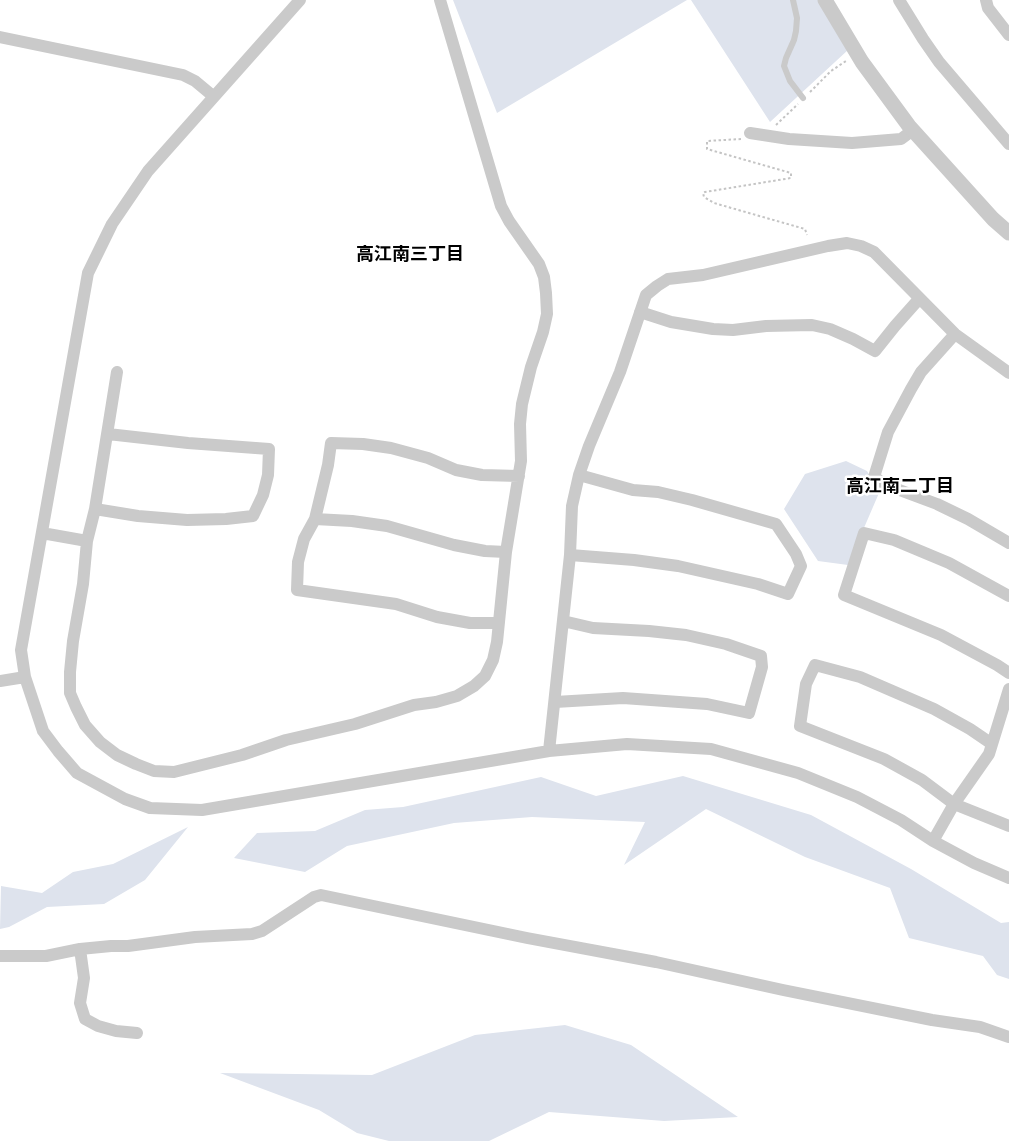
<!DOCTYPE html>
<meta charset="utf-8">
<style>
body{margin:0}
canvas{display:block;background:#fff}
</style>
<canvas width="1009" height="1141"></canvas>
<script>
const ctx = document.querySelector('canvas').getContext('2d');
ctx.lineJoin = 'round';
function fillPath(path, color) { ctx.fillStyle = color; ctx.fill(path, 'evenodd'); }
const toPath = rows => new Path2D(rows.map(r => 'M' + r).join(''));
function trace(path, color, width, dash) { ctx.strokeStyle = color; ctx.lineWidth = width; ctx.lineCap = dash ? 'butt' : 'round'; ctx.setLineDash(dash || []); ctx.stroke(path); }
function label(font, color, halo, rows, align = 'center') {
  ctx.font = font + ' "DejaVu Sans","Noto Sans JP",sans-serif'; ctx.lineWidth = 5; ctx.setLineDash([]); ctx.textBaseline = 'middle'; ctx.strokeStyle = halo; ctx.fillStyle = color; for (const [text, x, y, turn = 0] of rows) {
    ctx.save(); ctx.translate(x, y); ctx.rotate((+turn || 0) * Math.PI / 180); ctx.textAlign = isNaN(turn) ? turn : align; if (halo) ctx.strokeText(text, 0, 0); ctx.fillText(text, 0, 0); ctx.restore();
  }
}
fillPath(toPath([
 [453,0,687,0,497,113],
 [691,0,824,0,848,50,770,122],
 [846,461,867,471,879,493,848,565,818,561,784,509,805,474],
 [683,776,811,815,911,869,1001,923,1009,922,1009,979,997,975,983,956,909,938,890,888,805,857,706,809,624,865,645,822,532,817,454,823,347,846,305,872,234,858,257,833,315,831,365,810,403,807,541,777,596,796],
 [188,827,145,880,104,904,47,907,9,927,0,929,1,886,42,893,73,872,113,864],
 [565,1025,631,1045,738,1117,664,1121,549,1112,489,1141,389,1141,357,1133,319,1110,220,1073,372,1075,475,1035]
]), '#dee3ed');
trace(toPath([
 [810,92,831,71,846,61],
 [776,125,798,104],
 [741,139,707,141,707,149,791,173,791,178,705,192,703,193,704,197,714,203,805,229,807,235]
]), '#c4c4c4', 2, [2.5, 2.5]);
trace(toPath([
 [793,0,797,18,796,31,794,40,786,58,784,66,790,81,803,98]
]), '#cacaca', 6);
trace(toPath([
 [300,0,148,171,112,224,88,273,21,650,25,677,43,731,58,751,77,773,125,799,150,808,202,810,549,751,627,744,711,749,798,773,857,797,901,820,933,841,974,863,1009,878],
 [899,0,923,39,939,62,1009,144],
 [986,0,988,8,1009,35],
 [0,37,183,75,195,81,213,96],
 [750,133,789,139,852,143,901,139,913,130],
 [640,312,671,322,713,329,733,330,766,326,812,325,830,329,853,339,875,351,895,326,919,299],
 [955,334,921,372,911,389,888,432,874,477,886,485,937,504,968,519,1009,543],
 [117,372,95,509,87,541,83,584,73,641,70,672,70,693,76,707,85,725,100,742,117,755,136,764,154,771,174,772,242,755,286,740,355,724,414,705,436,702,457,696,474,686,485,676,493,660,497,642,506,552,521,461,520,424,522,404,531,367,543,332,547,314,546,293,544,277,539,264,509,221,501,206,440,0],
 [95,509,138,516,187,520,226,519,253,516,263,495,268,475,269,449,188,443,108,434],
 [315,519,352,521,387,526,454,545,485,551,506,552],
 [42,533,87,541],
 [570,555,634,560,678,566,758,584,788,594,801,566,796,554,776,524,692,500,658,492,633,490,579,475],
 [1009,596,949,563,894,540,864,533,844,595,941,635,997,665,1009,673],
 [498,623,470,623,437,617,396,604,297,590,298,562,304,539,315,519,328,465,331,443,363,444,391,448,428,458,456,470,482,475,519,476],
 [0,681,25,677],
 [555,702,623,698,707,704,749,713,762,667,761,656,726,644,686,635,649,631,593,628,563,621],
 [992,744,970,729,934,709,860,677,815,665,806,684,800,726,884,759,922,780,954,804,1009,826],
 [549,751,570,555,572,506,579,475,589,446,620,372,646,295,657,286,668,279,703,275,828,246,847,243,861,246,874,252,955,334,1009,373],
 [933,841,954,804,989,754,1009,689],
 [80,949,84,978,80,1003,85,1019,98,1026,116,1031,137,1033],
 [0,956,46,956,80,949,111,946,128,946,195,937,252,934,262,931,314,897,321,895,527,938,656,962,783,990,932,1020,980,1027,1009,1037]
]), '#cacaca', 12);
trace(toPath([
 [825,0,862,62,909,126,993,219,1009,233]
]), '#cacaca', 15);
label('bold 18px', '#000', '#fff', [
 ["高江南三丁目",410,255],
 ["高江南二丁目",900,487]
]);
</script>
